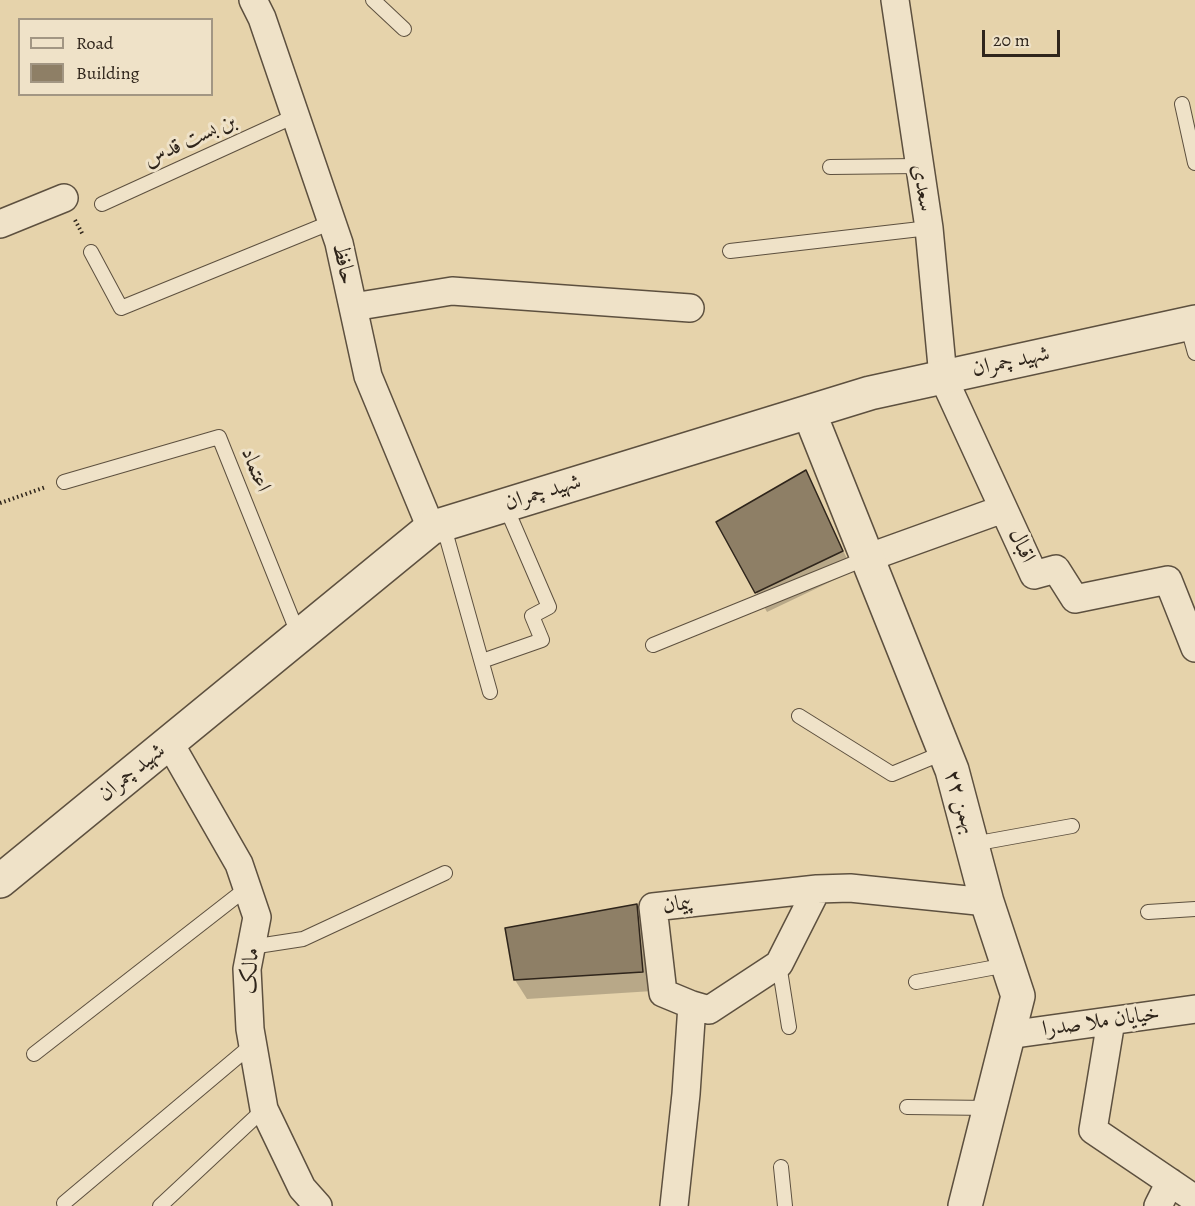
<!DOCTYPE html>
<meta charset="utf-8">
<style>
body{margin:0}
#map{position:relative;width:1195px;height:1206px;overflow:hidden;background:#e6d3ab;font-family:Alegreya,serif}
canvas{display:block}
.legend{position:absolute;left:18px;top:18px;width:195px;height:78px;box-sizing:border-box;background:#efe2c8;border:2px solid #a29683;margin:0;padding:8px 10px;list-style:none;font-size:18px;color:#2f251b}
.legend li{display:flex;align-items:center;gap:12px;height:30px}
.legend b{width:30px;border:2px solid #a29683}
.scale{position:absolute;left:982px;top:30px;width:78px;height:27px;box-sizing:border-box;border:3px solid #2f251b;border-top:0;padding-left:8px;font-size:18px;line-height:21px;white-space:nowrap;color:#2f251b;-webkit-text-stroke:4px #efe2c8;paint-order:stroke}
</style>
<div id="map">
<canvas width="1195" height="1206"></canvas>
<ul class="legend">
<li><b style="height:8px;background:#efe2c8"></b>Road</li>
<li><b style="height:16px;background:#8e7f66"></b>Building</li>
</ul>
<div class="scale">20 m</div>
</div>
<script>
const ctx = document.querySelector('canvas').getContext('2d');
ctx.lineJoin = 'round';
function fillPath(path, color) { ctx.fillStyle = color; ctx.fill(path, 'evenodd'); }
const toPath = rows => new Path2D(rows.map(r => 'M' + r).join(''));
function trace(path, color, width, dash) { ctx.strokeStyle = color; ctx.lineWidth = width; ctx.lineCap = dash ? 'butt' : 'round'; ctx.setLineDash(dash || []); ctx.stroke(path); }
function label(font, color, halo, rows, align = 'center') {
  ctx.font = font + ' Alegreya,Amiri,serif'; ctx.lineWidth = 6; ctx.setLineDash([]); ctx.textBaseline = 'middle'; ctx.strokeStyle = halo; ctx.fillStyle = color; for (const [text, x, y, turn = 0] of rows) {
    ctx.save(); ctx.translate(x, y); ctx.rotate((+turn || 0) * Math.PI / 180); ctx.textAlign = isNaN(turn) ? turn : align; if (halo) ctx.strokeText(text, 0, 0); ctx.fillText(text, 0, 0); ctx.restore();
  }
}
fillPath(toPath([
 [805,472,853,571,767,612,718,522],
 [637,906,648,926,653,991,527,999,515,980]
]), '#0003');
const building = toPath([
 [806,470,843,551,755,593,716,522,806,470],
 [637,904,643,972,514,980,505,928,637,904]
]);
fillPath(building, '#8e7f66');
trace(building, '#2f251b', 1.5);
const service = toPath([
 [373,0,404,29],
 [1182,104,1195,163],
 [830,167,918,166],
 [102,204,295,116],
 [730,251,929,228],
 [91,252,121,308,332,222],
 [1187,324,1195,353],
 [64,482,219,437,299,636],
 [443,524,490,692],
 [653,645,867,558],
 [482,661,542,640,532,616,549,607,505,505],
 [799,716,892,774,945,752],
 [973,844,1072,826],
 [1148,912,1195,909],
 [251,947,303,939,445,873],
 [779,964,789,1027],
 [916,982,1007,965],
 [34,1054,247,888],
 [907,1107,990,1108],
 [781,1167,785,1206],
 [64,1203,253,1044],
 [160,1206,264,1109]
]);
const minor = toPath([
 [253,0,262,18,339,243,368,376,431,528],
 [895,0,929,228,943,377,1034,575,1056,569,1075,599,1168,580,1195,648],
 [0,224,64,198],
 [353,307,452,291,690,308],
 [867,558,1003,509],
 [169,742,239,864,257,917,247,969,250,1029,264,1109,302,1188,318,1206],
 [692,1005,663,993,653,907,817,889,850,888,987,902],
 [1111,1021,1093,1130,1195,1199],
 [1008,1035,1195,1009],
 [674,1206,686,1094,692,1005,709,1010,779,964,817,889],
 [1158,1206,1170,1182]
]);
const tertiary = toPath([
 [809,412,952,770,987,902,1018,996,965,1206],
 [0,881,431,528,870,393,1195,322]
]);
trace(service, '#5d503f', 16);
trace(minor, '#5d503f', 30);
trace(tertiary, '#5d503f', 36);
trace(toPath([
 [75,220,83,235],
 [0,503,46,487]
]), '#2f251b', 4, [1.5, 3]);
trace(service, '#efe2c8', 14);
trace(minor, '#efe2c8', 27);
trace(tertiary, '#efe2c8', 33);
label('22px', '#2f251b', '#efe2c8', [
 ["بن بست قدس",190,141,-25],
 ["سعدی",922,188,81],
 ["حافظ",343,264,77],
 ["شهید چمران",1011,362,-12],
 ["اعتماد",255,470,68],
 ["شهید چمران",543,493,-17],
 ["اقبال",1021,546,65],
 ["شهید چمران",132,773,-39],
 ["۲۲ بهمن",960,802,73],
 ["پیمان",677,905,-8],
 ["مالک",251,971,-86],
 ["خیایان ملا صدرا",1101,1022,-8]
]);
</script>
